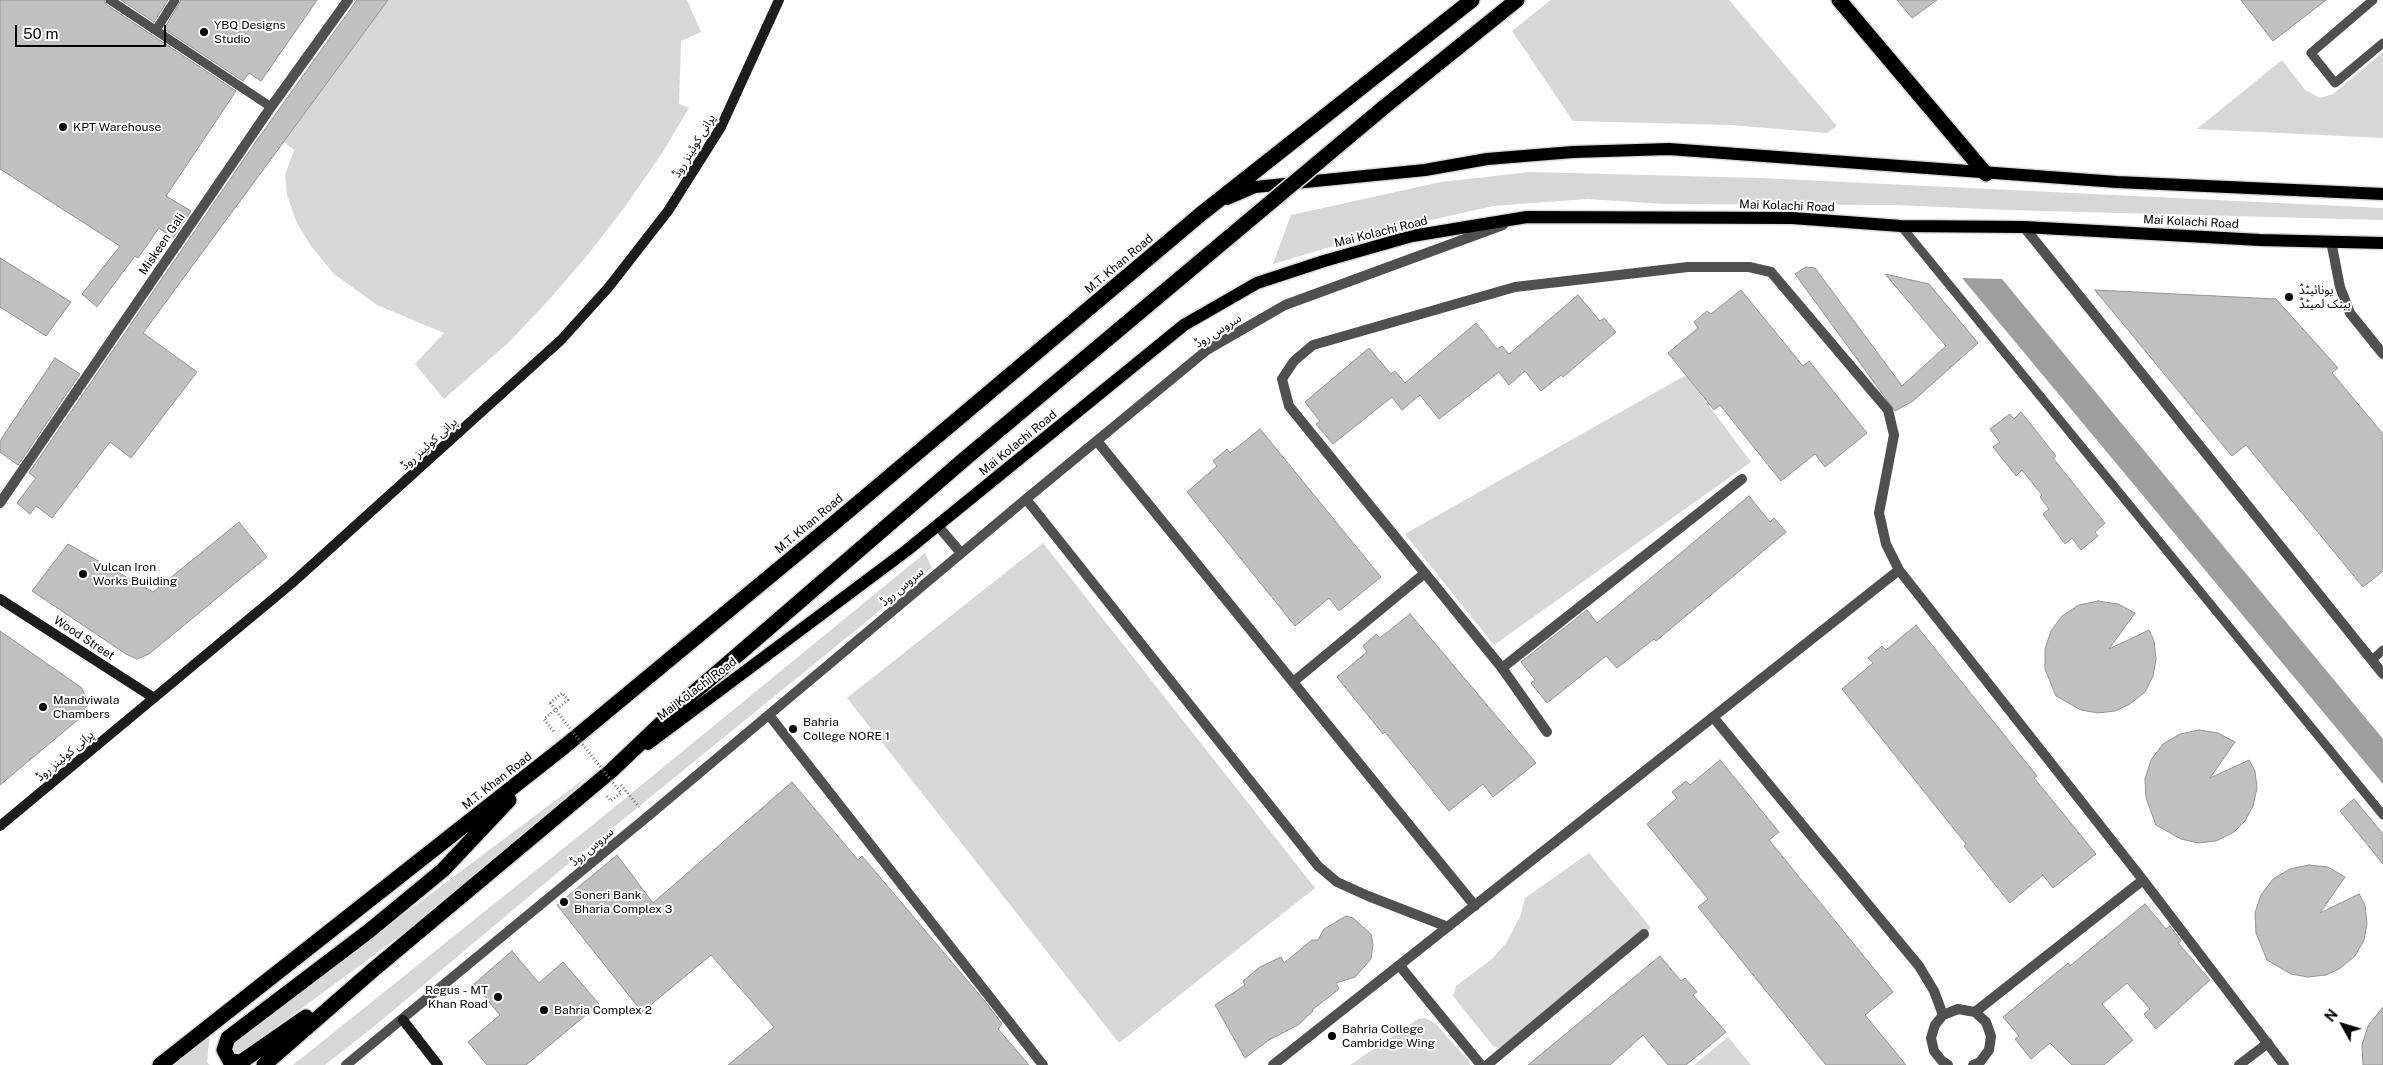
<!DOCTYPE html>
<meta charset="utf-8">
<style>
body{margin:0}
#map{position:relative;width:2383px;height:1065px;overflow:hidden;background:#fff;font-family:"Public Sans",sans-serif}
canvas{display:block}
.north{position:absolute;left:2318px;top:1000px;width:50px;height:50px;-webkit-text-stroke:4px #fff;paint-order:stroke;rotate:309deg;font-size:14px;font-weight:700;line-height:20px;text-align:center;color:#000}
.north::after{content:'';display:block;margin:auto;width:18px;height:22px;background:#000;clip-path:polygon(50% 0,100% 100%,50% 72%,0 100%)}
.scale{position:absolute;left:15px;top:25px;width:151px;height:22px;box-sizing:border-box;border:2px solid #000;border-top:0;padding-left:6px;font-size:15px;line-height:18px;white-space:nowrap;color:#000;-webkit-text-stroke:4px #fff;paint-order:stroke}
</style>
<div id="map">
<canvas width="2383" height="1065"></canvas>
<div class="north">N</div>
<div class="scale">50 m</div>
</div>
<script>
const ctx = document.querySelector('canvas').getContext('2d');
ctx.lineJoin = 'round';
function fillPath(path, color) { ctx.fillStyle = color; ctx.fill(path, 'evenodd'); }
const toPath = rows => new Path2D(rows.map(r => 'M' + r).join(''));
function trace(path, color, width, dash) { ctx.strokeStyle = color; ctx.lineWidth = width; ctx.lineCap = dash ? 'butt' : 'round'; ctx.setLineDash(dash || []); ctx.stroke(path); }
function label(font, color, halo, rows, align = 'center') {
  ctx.font = font + ' "Public Sans","Noto Sans Arabic",sans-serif'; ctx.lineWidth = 4; ctx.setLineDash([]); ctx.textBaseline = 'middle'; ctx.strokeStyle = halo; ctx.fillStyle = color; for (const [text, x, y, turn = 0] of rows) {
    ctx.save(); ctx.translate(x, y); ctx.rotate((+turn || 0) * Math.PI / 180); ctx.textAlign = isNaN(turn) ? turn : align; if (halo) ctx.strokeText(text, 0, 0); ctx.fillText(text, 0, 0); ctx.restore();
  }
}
fillPath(toPath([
 [388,0,687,0,701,32,681,41,679,104,689,108,662,153,624,208,590,252,548,301,509,342,444,399,415,364,444,333,377,305,334,274,311,246,297,223,287,195,285,175,294,150,284,142],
 [1551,0,1729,0,1837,126,1827,133,1730,125,1573,121,1512,31],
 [2383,52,2383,138,2197,129,2282,60,2305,90,2320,98,2333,94],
 [1530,172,1761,178,2383,208,2383,220,2008,210,1895,205,1665,204,1587,199,1493,206,1387,230,1273,264,1291,215,1441,182],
 [1686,375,1751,462,1494,645,1405,534],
 [1043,543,1315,888,1119,1043,847,698],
 [925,553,932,568,551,878,377,1024,325,1065,293,1065,600,819],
 [592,773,476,880,238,1055,233,1055,230,1048,233,1042],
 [1589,853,1651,928,1503,1046,1499,1048,1493,1046,1453,996,1456,986,1492,959,1506,943,1520,917,1525,898],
 [1425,1018,1436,1024,1469,1061,1470,1065,1350,1065,1418,1019],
 [210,1033,207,1062,210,1065,172,1065],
 [1728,1037,1751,1065,1694,1065]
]), '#d7d7d7');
fillPath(toPath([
 [1962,278,2002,279,2383,739,2383,784]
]), '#9e9e9e');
const building = toPath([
 [0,0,104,0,107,5,236,91,166,196,191,211,173,238,159,228,138,258,135,256,97,307,82,294,120,246,0,169,0,0],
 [121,0,168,0,154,22,121,0],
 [181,0,317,0,261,81,249,73,243,81,164,29,181,0],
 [357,0,388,0,143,333,197,372,131,458,110,442,52,518,36,506,30,514,17,503,36,478,29,473,255,143,357,0],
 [1897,0,1937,0,1912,18,1897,0],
 [2241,0,2326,0,2273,41,2241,0],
 [0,258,71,302,46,336,0,307,0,258],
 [1806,267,1815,268,1902,386,1946,346,1885,274,1929,284,1978,343,1913,401,1895,411,1795,274,1806,267],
 [1741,290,1803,366,1809,361,1867,433,1825,467,1815,454,1781,481,1720,405,1714,410,1668,353,1698,328,1694,322,1707,311,1711,314,1741,290],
 [2095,290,2276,299,2338,368,2332,373,2383,434,2383,571,2363,587,2246,445,2232,456,2095,290],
 [1578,295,1600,321,1604,318,1616,332,1563,377,1561,375,1541,391,1525,371,1509,385,1499,372,1439,419,1420,395,1402,410,1392,397,1333,444,1316,424,1320,421,1305,402,1369,348,1391,374,1395,371,1405,383,1476,323,1497,349,1502,346,1509,354,1578,295],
 [55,358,80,374,18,465,0,452,0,441,55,358],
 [2021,412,2056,456,2053,458,2105,523,2095,532,2098,536,2081,550,2072,538,2065,544,2043,514,2049,509,2040,497,2042,495,2022,470,2016,476,1993,447,2000,442,1990,429,2010,414,2014,419,2021,412],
 [1260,429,1381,577,1339,611,1329,598,1295,626,1187,492,1217,466,1213,461,1227,449,1230,453,1260,429],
 [1749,496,1770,522,1774,518,1786,532,1656,641,1654,639,1617,668,1606,656,1547,703,1531,683,1535,680,1521,662,1587,610,1597,623,1749,496],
 [239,522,267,557,149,654,137,659,126,654,32,591,68,544,153,592,239,522],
 [2098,601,2118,604,2135,613,2109,649,2149,630,2154,641,2156,659,2153,676,2145,692,2130,704,2115,711,2098,713,2081,710,2056,696,2045,669,2045,649,2051,631,2062,616,2079,605,2098,601],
 [1410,614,1536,763,1493,797,1483,784,1449,811,1385,732,1383,734,1337,677,1367,652,1363,646,1376,634,1380,638,1410,614],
 [1916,625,2037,776,2034,778,2096,854,2053,888,2043,875,2010,903,1964,846,1966,844,1842,689,1873,663,1868,658,1882,646,1886,650,1916,625],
 [0,631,82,688,88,703,80,718,0,785,0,631],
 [2199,730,2218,733,2235,742,2210,778,2249,760,2255,771,2257,788,2253,806,2245,821,2234,832,2216,841,2198,843,2181,839,2156,825,2146,798,2145,779,2151,760,2163,744,2180,734,2199,730],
 [1720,760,1779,832,1769,840,1893,992,1865,1015,1906,1065,1826,1065,1698,907,1708,899,1647,824,1677,798,1672,792,1686,781,1690,785,1720,760],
 [792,782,858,860,862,856,988,1005,1002,1024,998,1029,1029,1065,728,1065,774,1027,711,955,642,1012,557,905,617,855,653,903,792,782],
 [2354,799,2383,834,2383,864,2340,811,2354,799],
 [2309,865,2328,867,2345,877,2320,913,2359,894,2365,905,2367,923,2364,940,2355,956,2339,969,2326,975,2308,977,2291,974,2267,960,2256,933,2255,913,2261,895,2273,879,2290,869,2309,865],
 [2145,904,2166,929,2170,926,2181,941,2178,943,2210,980,2156,1029,2144,1014,2150,1009,2127,983,2102,1004,2133,1040,2104,1065,2072,1065,2050,1043,2031,1059,2015,1039,2019,1036,2003,1017,2068,963,2070,966,2145,904],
 [1346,916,1353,918,1371,934,1373,945,1371,959,1355,977,1336,983,1339,989,1312,1010,1313,1011,1298,1025,1269,1040,1245,1058,1215,1005,1245,985,1243,981,1260,967,1281,957,1284,963,1312,940,1318,940,1324,929,1346,916],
 [512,951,539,983,563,962,599,1004,526,1065,487,1065,468,1042,500,1015,474,984,512,951],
 [1660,956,1681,981,1685,978,1697,992,1693,995,1726,1032,1686,1065,1668,1065,1643,1035,1610,1065,1528,1065,1660,956],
 [2383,1007,2383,1065,2363,1065,2362,1045,2368,1026,2383,1007]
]);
fillPath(building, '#c0c0c0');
trace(building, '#949494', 1);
const primary = toPath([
 [1227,199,1255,187,1425,170,1487,159,1573,152,1669,149,2117,182,2383,194],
 [648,744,906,551,1184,325,1257,283,1324,261,1412,236,1527,217,1792,218,1901,226,2024,227,2260,240,2383,243]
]);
const highway = toPath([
 [1839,0,1986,174],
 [1383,108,1517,0],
 [306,1017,241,1062,230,1061,224,1050,228,1038,369,931,443,870,509,800],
 [160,1065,565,746,833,524,1201,214,1472,0],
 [264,1065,373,970,611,771,690,696,967,457]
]);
trace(primary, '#dbdbdb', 15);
trace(highway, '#dbdbdb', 18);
trace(toPath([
 [550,703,562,693,568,700,544,719,554,732],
 [621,785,639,807],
 [607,796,611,801,621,793]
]), '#727272', 3, [1, 2.5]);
trace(toPath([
 [110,0,271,107],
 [2373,0,2311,53,2335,83,2383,43],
 [156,30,175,0],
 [1901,226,2383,815],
 [2372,660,2383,650]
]), '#505050', 9);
trace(toPath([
 [2024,227,2383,674],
 [2331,241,2340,287,2350,313,2383,354],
 [1097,441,1475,906],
 [1026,499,1318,866,1337,882,1368,896,1448,927],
 [0,503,271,107,348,0],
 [938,526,961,553],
 [1502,668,1742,479],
 [1293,682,1425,573],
 [769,715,1043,1065],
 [1713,717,1919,966,1934,991,1943,1015],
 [1547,732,1502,668,1289,406,1282,379,1294,361,1313,345,1515,287,1688,267,1749,267,1771,272,1888,410,1894,435,1879,513,1886,544,1899,570,2143,880,2284,1065],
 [1399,965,1481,1065],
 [1975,1012,2143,880],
 [346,1065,647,817,1026,499,1207,350,1285,305,1503,225],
 [1273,1065,1899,570],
 [1487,1065,1644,934],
 [1948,1065,1942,1061,1934,1051,1931,1038,1935,1025,1943,1015,1958,1009,1975,1012,1986,1022,1991,1036,1989,1050,1980,1062,1973,1065],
 [2239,1065,2268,1043]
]), '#505050', 10);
trace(toPath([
 [0,599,154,698],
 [0,826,291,584,561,340,608,288,668,211,721,127,779,0],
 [403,1020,438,1065]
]), '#1d1d1d', 10);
trace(primary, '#000', 12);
trace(highway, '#000', 15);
const highwayBridge = toPath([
 [967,457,1383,108]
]);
trace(highwayBridge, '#dbdbdb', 18, []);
trace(toPath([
 [550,703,621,793]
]), '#727272', 3, [1, 2.5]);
trace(highwayBridge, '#000', 15);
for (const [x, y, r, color] of [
 [204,32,5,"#000"],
 [63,127,5,"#000"],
 [2289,297,5,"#000"],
 [83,574,5,"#000"],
 [43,707,5,"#000"],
 [793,729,5,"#000"],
 [564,902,5,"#000"],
 [498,997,5,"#000"],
 [544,1010,5,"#000"],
 [1332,1036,5,"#000"]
]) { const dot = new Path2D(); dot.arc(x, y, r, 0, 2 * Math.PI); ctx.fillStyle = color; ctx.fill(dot); trace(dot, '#fff', 2); }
label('12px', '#000', '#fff', [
 ["YBQ Designs",214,25],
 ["Studio",214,39],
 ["KPT Warehouse",73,127],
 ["یونائیٹڈ",2299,290],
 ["بینک لمیٹڈ",2299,304],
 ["Vulcan Iron",93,567],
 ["Works Building",93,581],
 ["Mandviwala",53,700],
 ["Chambers",53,714],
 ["Bahria",803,722],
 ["College NORE 1",803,736],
 ["Soneri Bank",574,895],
 ["Bharia Complex 3",574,909],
 ["Regus - MT",488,990,"right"],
 ["Khan Road",488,1004,"right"],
 ["Bahria Complex 2",554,1010],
 ["Bahria College",1342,1029],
 ["Cambridge Wing",1342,1043]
], 'left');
label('12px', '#000', '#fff', [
 ["پرانی کوئینز روڈ",694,146,-59],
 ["Mai Kolachi Road",1787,206,2],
 ["Mai Kolachi Road",2191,222,3],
 ["Mai Kolachi Road",1381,232,-14],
 ["Miskeen Gali",162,244,-56],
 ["M.T. Khan Road",1119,264,-40],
 ["سروس روڈ",1218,331,-32],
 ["Mai Kolachi Road",1018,443,-39],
 ["پرانی کوئینز روڈ",429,444,-42],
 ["M.T. Khan Road",809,524,-40],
 ["سروس روڈ",902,587,-40],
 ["Wood Street",84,638,33],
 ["Mai Kolachi Road",697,689,-37],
 ["پرانی کوئینز روڈ",65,756,-40],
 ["M.T. Khan Road",497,781,-38],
 ["سروس روڈ",592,847,-40]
]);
</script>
